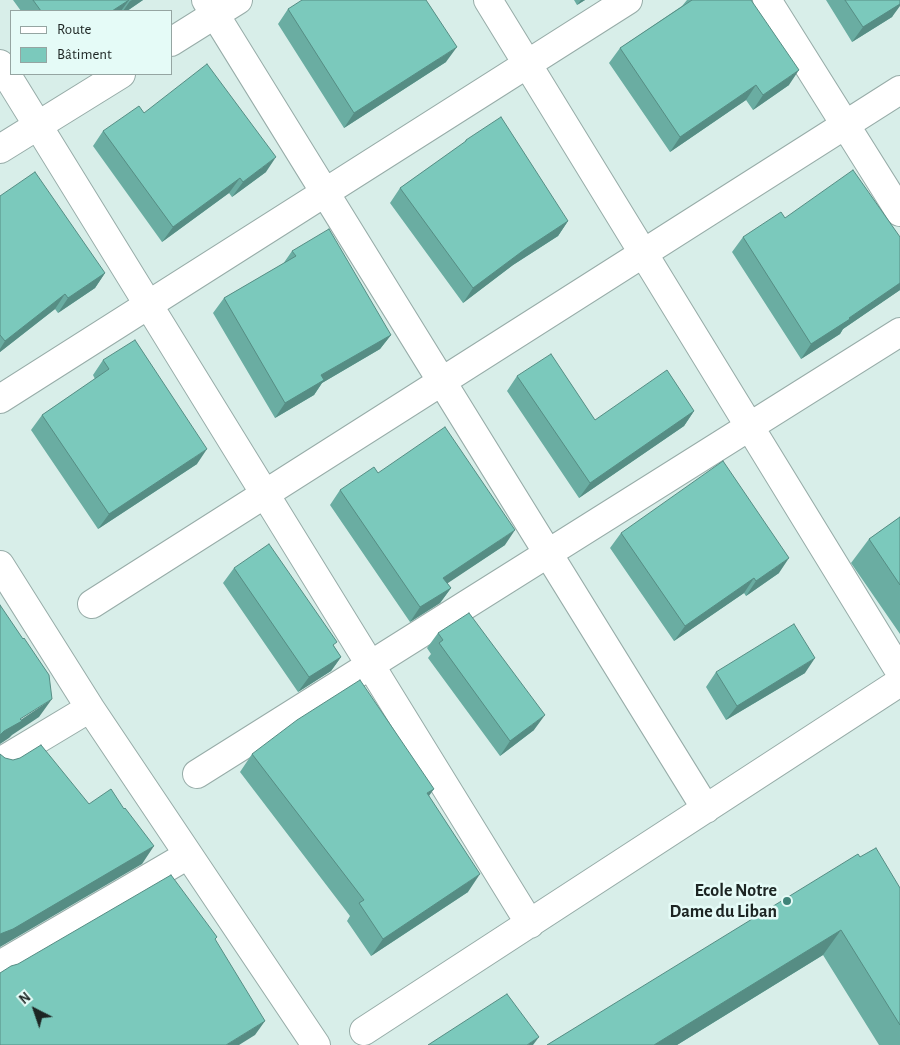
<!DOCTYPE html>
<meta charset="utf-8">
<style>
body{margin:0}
#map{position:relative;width:900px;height:1045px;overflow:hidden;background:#d8eee9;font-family:"Alegreya Sans",sans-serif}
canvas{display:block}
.legend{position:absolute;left:10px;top:10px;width:162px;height:65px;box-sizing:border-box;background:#e5fbf7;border:1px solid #95a5a2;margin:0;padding:6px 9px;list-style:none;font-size:15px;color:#1d2523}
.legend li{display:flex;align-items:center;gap:10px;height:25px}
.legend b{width:25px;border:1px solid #95a5a2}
.north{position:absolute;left:10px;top:985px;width:50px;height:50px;-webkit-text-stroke:4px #e5fbf7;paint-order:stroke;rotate:319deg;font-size:14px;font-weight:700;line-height:20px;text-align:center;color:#1d2523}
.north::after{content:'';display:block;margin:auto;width:18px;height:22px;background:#1d2523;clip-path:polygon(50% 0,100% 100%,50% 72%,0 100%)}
</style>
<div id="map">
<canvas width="900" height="1045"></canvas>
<ul class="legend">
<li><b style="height:6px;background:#fff"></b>Route</li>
<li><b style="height:14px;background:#7bc9bc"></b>Bâtiment</li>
</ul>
<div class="north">N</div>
</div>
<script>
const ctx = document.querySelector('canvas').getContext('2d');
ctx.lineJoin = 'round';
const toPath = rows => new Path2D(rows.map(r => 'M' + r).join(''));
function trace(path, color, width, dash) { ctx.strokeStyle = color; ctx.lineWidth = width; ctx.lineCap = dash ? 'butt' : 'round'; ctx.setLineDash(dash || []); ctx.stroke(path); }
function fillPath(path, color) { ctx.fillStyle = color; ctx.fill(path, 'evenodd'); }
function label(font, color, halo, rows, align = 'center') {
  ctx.font = font + ' "Alegreya Sans",sans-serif'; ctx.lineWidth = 5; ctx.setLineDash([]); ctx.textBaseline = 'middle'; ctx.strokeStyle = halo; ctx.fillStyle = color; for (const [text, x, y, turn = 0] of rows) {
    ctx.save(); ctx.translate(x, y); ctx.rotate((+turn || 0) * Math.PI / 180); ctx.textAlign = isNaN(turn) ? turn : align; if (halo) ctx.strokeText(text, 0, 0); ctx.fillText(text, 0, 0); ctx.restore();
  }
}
const street = toPath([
 [206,0,706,809],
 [488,0,900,672],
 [767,0,900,212],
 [171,42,238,0],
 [0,64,530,924],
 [0,149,121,74],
 [0,399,628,0],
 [0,565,90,708,316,1045],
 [92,604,900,90],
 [0,762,90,708],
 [197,774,900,332],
 [0,965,188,855],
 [364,1031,900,682]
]);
trace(street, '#97aca8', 30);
trace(street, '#fff', 28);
fillPath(toPath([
 [13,0,143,0,127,11,21,11],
 [574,0,585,0,577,5],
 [687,0,751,0,789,85,753,110,746,100,670,152,609,63,620,48,682,6],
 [826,0,900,0,892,17,852,42],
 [288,9,446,62,344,128,278,24],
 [144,113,266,172,232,197,229,193,162,242,93,146,103,131],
 [466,140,568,221,558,236,513,265,463,303,390,203,400,188,464,143],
 [0,196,105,273,95,288,58,313,55,309,0,352],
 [785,218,900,237,900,290,843,329,840,334,801,359,732,252,743,237],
 [292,251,391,335,380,349,322,383,314,395,275,418,213,313,224,298,283,264],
 [103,360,197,464,98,529,31,430,42,415,95,379,93,375],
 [517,376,595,420,694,411,684,426,579,498,507,391],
 [378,473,505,545,447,583,451,588,440,603,410,622,330,505,340,490],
 [900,517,900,634,851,563,869,539],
 [621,533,779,573,746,596,744,593,674,641,610,548],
 [234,568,334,646,341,657,331,671,298,692,223,583],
 [438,633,534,730,500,756,428,658,431,654,427,648],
 [716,672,805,673,726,720,706,687],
 [252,754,429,796,468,892,371,956,347,921,350,916,240,772],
 [860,857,900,888,900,1045,879,1045,823,955,677,1045,547,1045]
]), '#6aada2');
fillPath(toPath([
 [129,0,121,11,112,11],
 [132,0,143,0,127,11,123,11,130,1],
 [581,0,585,0,577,5],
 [900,0,900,6,892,17,852,42,863,27],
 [457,47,446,62,344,128,354,113],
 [799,70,789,85,753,110,763,95],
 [756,85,746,100,670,152,680,137],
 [276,157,266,172,232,197,243,182],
 [240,178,229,193,162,242,173,227],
 [568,221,558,236,513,265,463,303,473,288,524,250],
 [105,273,95,288,58,313,68,298],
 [900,283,900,290,843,329,840,334,801,359,811,344],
 [65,294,55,309,0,352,0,349,5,341],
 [391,335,380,349,322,383,314,395,275,418,285,403,321,375],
 [694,411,684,426,579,498,590,483],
 [207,449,197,464,98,529,109,514],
 [515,530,505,545,433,593,443,578],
 [789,558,779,573,746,596,756,581],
 [754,578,744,593,674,641,685,626],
 [451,588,440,603,410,622,420,607],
 [341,657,331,671,298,692,309,677],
 [815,658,805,673,726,720,737,706],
 [52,699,39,717,12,735,9,738,0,744,0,735,4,731],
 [545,715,534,730,500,756,510,741],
 [434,789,421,807,427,793],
 [154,846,142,864,0,947,0,934],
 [480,874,468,892,371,956,383,939],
 [841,930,823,955,677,1045,654,1045],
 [265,1021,255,1035,239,1045,226,1045],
 [539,1037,533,1045,527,1045]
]), '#568d84');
const building = toPath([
 [33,0,129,0,112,11,41,11,33,0],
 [302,0,426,0,457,47,354,113,288,9,302,0],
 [692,0,751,0,799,70,763,95,756,85,680,137,620,48,692,0],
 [845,0,900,0,900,4,863,27,845,0],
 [207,64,276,157,243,182,240,178,173,227,103,131,139,106,144,113,207,64],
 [501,117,568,221,524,250,473,288,400,188,466,141,466,140,501,117],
 [853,170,900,237,900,283,849,318,850,319,811,344,743,237,781,212,785,218,853,170],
 [35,172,105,273,68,298,65,294,5,341,0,335,0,196,35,172],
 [329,229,391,335,321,375,324,380,285,403,224,298,296,256,292,251,329,229],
 [135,340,207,449,109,514,42,415,109,369,103,360,135,340],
 [551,354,595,420,667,370,694,411,590,483,517,376,551,354],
 [445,427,515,530,443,578,451,588,420,607,340,490,374,467,378,473,445,427],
 [723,461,789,558,756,581,754,578,685,626,621,533,723,461],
 [900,517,900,585,869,539,900,517],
 [269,544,337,642,333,645,341,657,309,677,234,568,269,544],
 [0,605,23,639,24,638,49,675,52,699,20,719,22,721,4,731,0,735,0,605],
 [469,613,545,715,510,741,439,643,443,640,438,633,469,613],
 [794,624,815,658,737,706,716,672,794,624],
 [360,680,434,789,427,793,480,874,383,939,359,903,364,900,252,754,297,720,360,680],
 [41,745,89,804,111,789,124,809,125,808,154,846,13,929,0,934,0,754,5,758,13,760,20,758,41,745],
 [876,848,900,888,900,1025,841,930,654,1045,547,1045,858,854,860,857,876,848],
 [171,875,217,937,215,939,265,1021,226,1045,0,1045,0,973,11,966,18,964,171,875],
 [507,994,539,1037,527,1045,428,1045,507,994]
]);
fillPath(building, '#7bc9bc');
trace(building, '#568d84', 1);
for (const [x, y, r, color] of [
 [787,901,5,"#3f8479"]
]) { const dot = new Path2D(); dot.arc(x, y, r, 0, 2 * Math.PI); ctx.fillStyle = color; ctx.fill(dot); trace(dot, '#e5fbf7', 2); }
label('bold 18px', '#1d2523', '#e5fbf7', [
 ["Ecole Notre",777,891],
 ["Dame du Liban",777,912]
], 'right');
</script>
